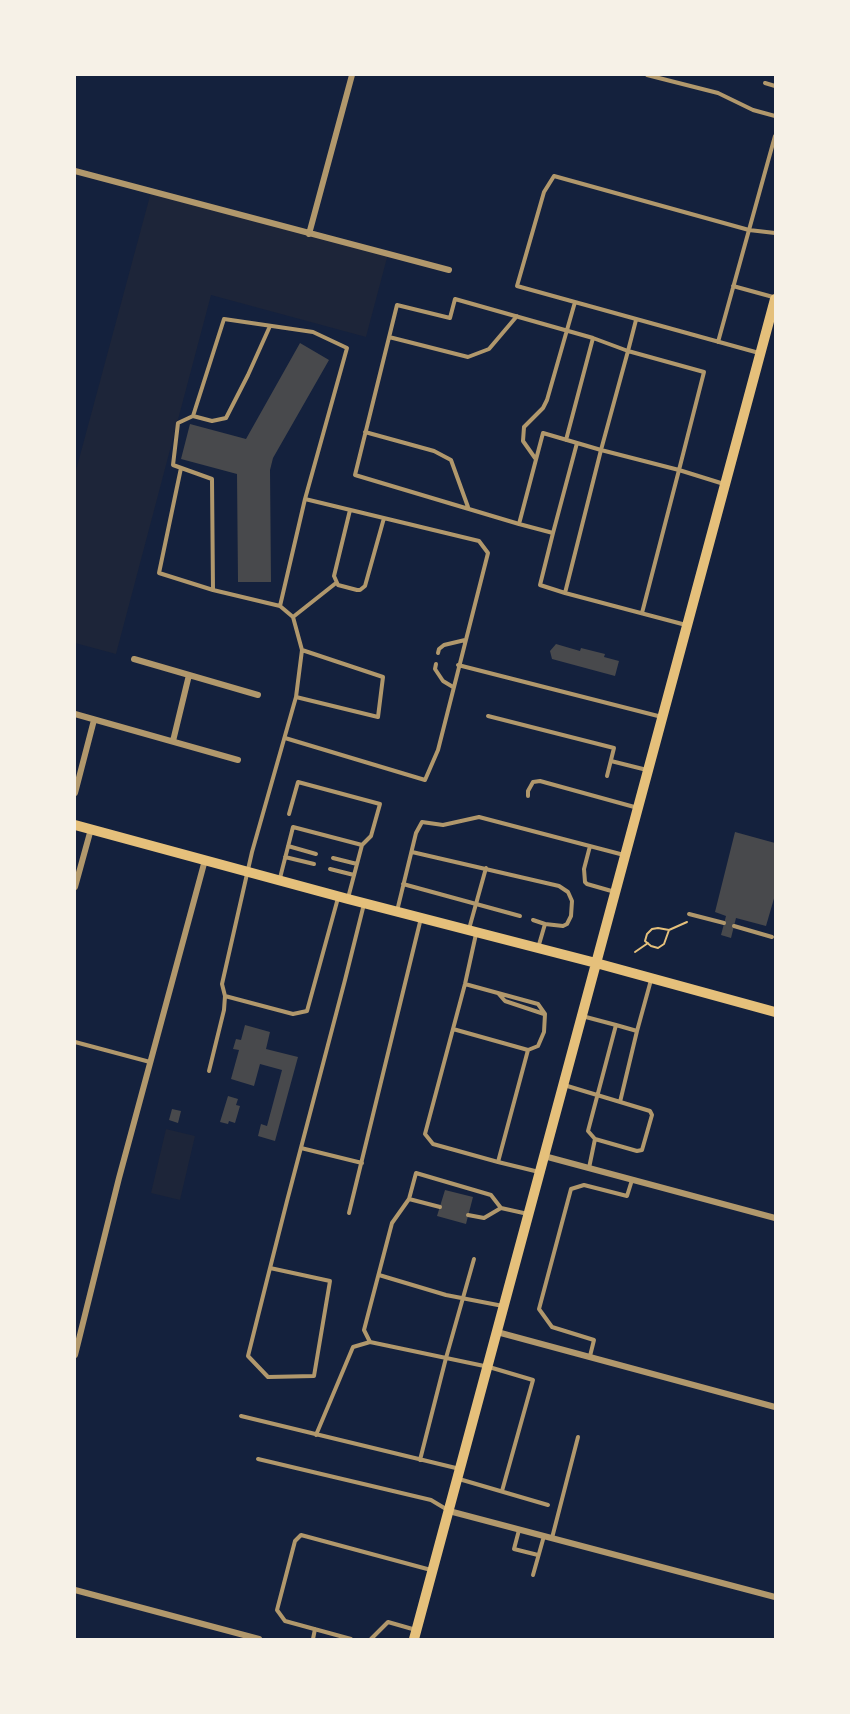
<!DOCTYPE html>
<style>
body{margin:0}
#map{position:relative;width:850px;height:1714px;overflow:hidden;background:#14213d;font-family:"PT Sans Narrow",sans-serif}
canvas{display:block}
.frame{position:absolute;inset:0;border:76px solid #f6f1e7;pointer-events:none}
</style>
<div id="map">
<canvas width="850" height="1714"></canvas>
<div class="frame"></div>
</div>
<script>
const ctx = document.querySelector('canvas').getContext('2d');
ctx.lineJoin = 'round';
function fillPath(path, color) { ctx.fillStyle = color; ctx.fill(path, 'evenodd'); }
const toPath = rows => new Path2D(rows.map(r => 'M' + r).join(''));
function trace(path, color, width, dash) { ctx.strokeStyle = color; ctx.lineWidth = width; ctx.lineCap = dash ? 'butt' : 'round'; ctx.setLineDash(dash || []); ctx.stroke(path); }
fillPath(toPath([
 [151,192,388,254,366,337,211,295,116,654,75,643,75,474],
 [166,1129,195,1136,180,1200,151,1193]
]), '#1d2539');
fillPath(toPath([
 [300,343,329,360,273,458,270,470,271,582,238,582,237,474,181,459,190,424,246,439],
 [556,644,580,651,581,648,605,654,604,657,619,661,615,676,552,659,550,651],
 [735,832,775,843,775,895,766,926,736,918,731,938,721,935,726,916,715,912],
 [245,1025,270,1032,266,1049,298,1057,275,1141,258,1136,261,1124,267,1126,282,1070,260,1064,254,1086,231,1079,239,1050,233,1049,236,1039,241,1040],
 [228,1096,238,1099,236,1105,240,1106,235,1123,229,1121,228,1124,220,1122],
 [172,1109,181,1111,178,1123,169,1120],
 [445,1190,473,1197,466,1224,437,1216]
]), '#48494c');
trace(toPath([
 [669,930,658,928,652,929,647,934,645,941,651,946,658,948,664,944,669,930,687,922],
 [635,952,648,943]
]), '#e5c07b', 2);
trace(toPath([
 [647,75,718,93,753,110,775,116],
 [765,83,775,86],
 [733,286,773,297],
 [636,320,628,351,601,450,543,433,519,524,355,475,397,305,450,318,455,299,593,338,628,351,704,372,679,470,724,484],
 [389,337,468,357,489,349,517,316],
 [718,342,775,136],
 [759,353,517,286,544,192,554,176,749,230,775,233],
 [193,416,212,421,226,418,248,375,270,326],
 [365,432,434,451,451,460,468,507],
 [566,440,593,338],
 [535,458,523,441,524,427,543,408,547,400,575,302],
 [181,468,159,573,213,590],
 [350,510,334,576,338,585,357,590,360,590,365,586,384,518],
 [519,524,553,533,540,585,565,593],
 [553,533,577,443],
 [280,606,293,617,302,650,296,697,252,852,222,984,225,996,293,1014,307,1011,338,898],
 [642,613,679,470,601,450,565,593,686,625],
 [293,617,336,583],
 [438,653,439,649,444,645,465,640],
 [436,664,435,669,443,681,453,687],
 [458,665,662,717],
 [296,697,378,717,383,677,302,650],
 [488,716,614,748,607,776],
 [285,738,425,780,438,750,488,553,479,541,305,499,347,348,313,332,224,319,193,416,178,423,173,465,212,479,213,590,280,606,305,499],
 [611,761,647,770],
 [528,796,528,791,533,782,540,781,638,808],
 [289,814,298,782,380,804,371,836,362,845],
 [288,846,316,854],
 [590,846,584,869,585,882,587,884,615,892],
 [412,852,559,886,568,892,572,901,571,916,567,924,563,926,545,924],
 [285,857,314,864],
 [333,858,357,864],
 [330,869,354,875],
 [280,878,293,827,362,845,348,898],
 [403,884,520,916],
 [397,911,416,833,422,822,443,825,479,817,624,855],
 [689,914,724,923],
 [533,920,545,924,538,948],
 [734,926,772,937],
 [469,929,486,868],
 [476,934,465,984,425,1134,433,1144,498,1162],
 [498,993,505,1001,544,1014],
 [582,1016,616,1025],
 [453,1029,528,1050,538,1046,544,1032,545,1014,538,1004,465,984],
 [637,1031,651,980],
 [75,1042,150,1062],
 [528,1050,498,1162,539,1172],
 [209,1071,224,1010,225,996],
 [564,1085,650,1111,652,1115,642,1150,637,1151,595,1139],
 [301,1148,362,1163],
 [589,1168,595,1139,588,1131,616,1025,637,1031,620,1102],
 [440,1207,409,1199,416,1173,491,1195,501,1208,484,1218,468,1215],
 [501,1208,528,1214],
 [349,1213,421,918],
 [270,1268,330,1281,314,1376,268,1377,248,1356,268,1276,287,1201,345,980,364,904],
 [379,1275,446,1295,503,1306],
 [370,1342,364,1330,392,1223,409,1199],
 [590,1356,594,1340,552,1327,539,1309,571,1189,584,1185,627,1196,632,1180],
 [241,1416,460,1469],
 [316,1435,353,1347,370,1342,489,1367,533,1380,502,1491],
 [258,1459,431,1500,446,1509],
 [420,1460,446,1358,474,1259],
 [459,1479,548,1505],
 [519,1530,514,1549,538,1555],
 [552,1538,578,1437],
 [533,1575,544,1536],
 [313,1639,315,1629],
 [351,1639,285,1621,277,1610,295,1541,301,1535,431,1570],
 [371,1639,388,1622,416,1630]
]), '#b1986c', 4);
trace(toPath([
 [75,171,449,270],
 [309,234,352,75],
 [134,659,258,695],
 [75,714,238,760],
 [173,741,189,675],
 [75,793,94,720],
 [75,887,91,829],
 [544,1156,775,1218],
 [497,1332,775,1407],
 [75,1355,119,1178,205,860],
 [449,1511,775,1597],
 [75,1590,259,1639]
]), '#b1986c', 6);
trace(toPath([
 [75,825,348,899,596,963,775,1012],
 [414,1639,775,299]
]), '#e5c07b', 10);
</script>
